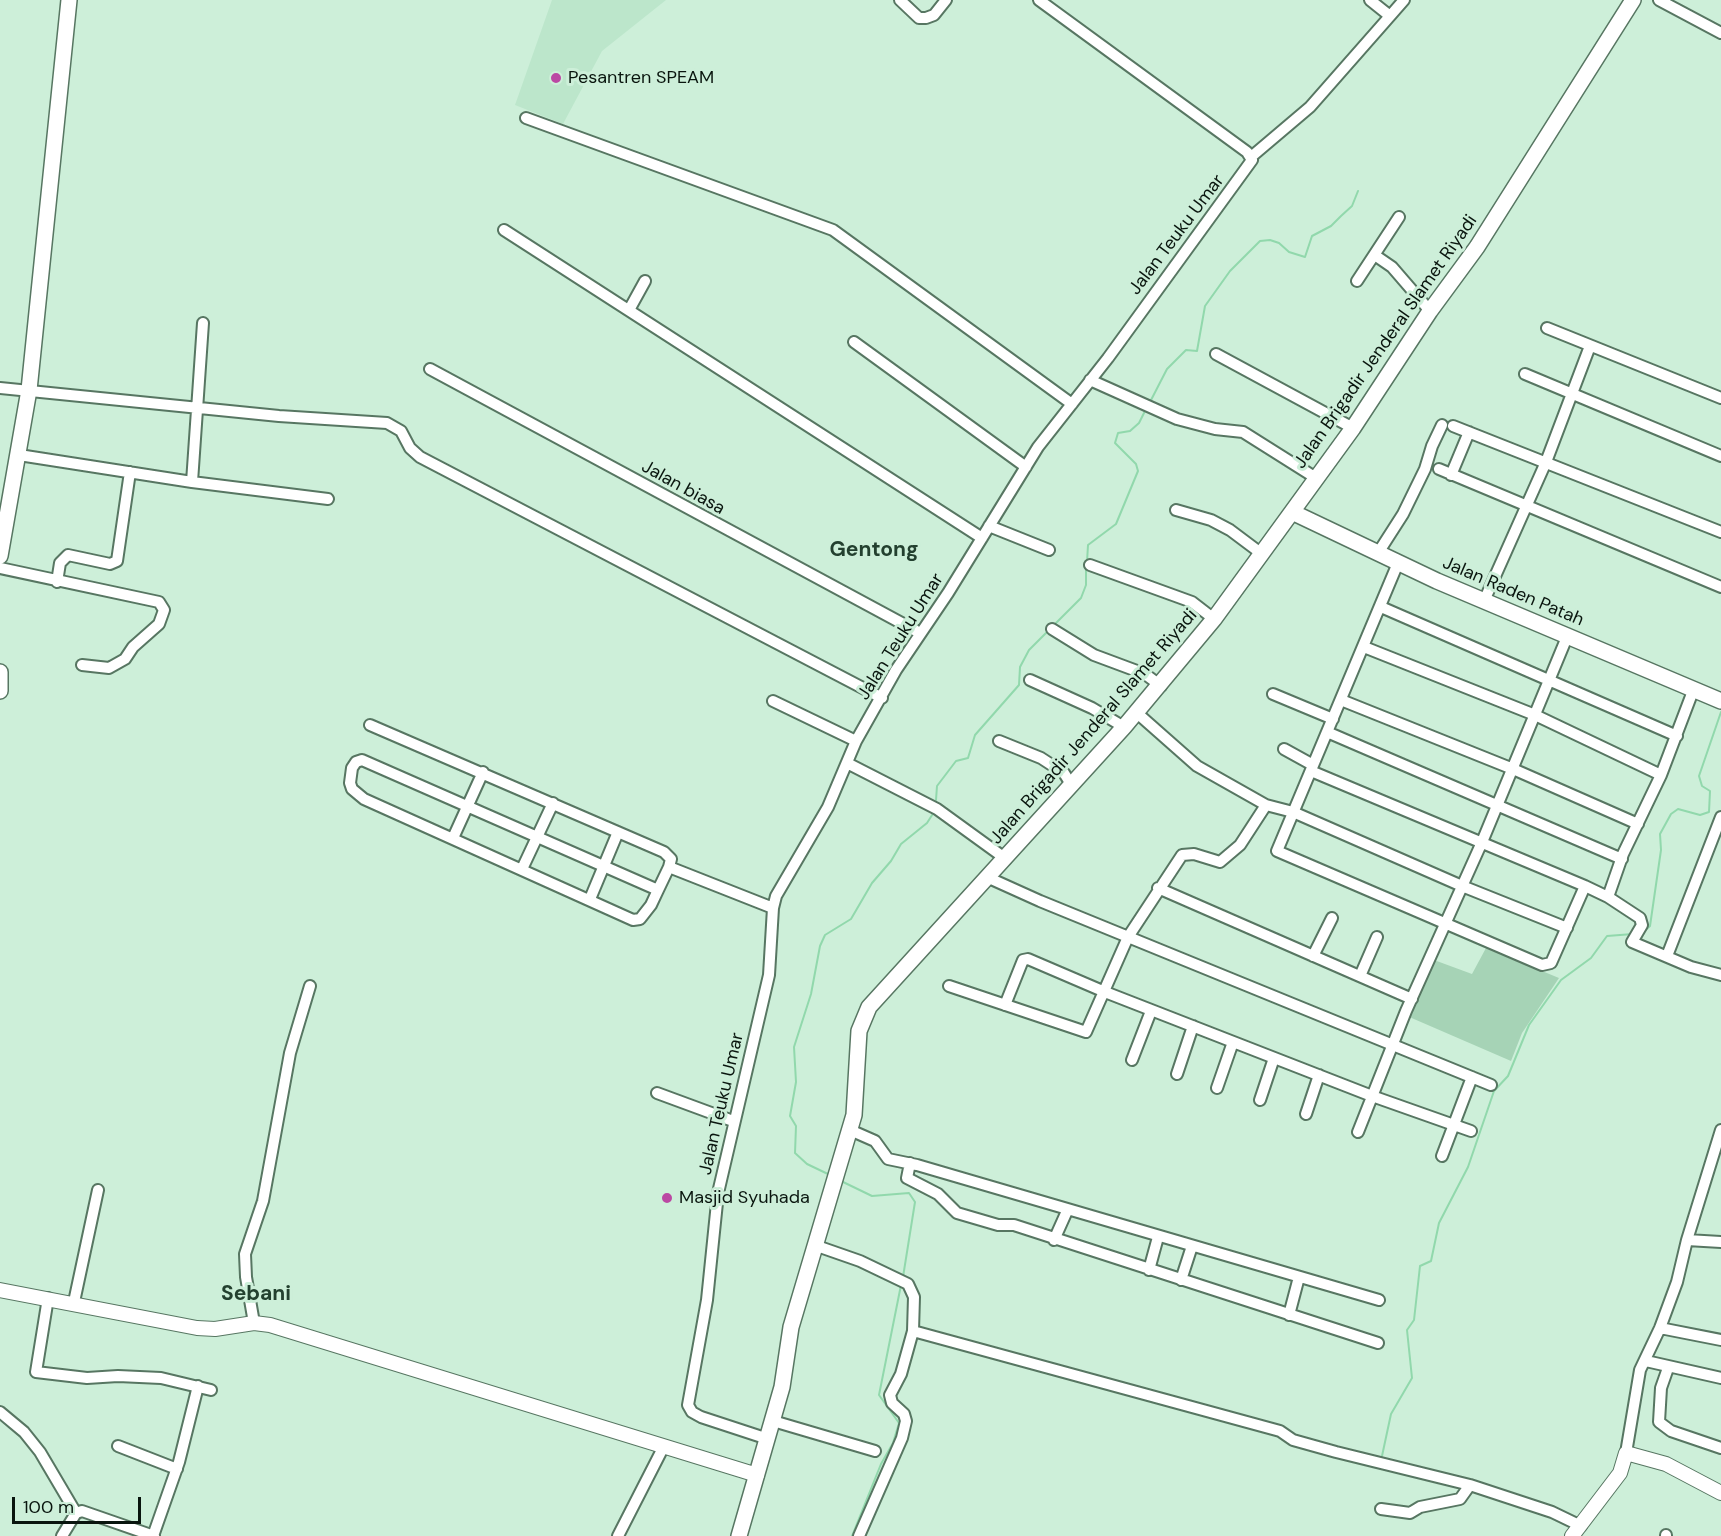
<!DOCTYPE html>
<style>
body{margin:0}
#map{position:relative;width:1721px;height:1536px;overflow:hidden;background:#cdefd9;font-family:"DM Sans",sans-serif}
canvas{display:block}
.scale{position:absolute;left:12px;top:1497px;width:129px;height:27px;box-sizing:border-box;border:3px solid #09150e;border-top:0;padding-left:8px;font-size:18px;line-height:21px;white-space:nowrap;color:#09150e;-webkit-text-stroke:4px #cdefd9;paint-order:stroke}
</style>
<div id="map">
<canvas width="1721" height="1536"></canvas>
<div class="scale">100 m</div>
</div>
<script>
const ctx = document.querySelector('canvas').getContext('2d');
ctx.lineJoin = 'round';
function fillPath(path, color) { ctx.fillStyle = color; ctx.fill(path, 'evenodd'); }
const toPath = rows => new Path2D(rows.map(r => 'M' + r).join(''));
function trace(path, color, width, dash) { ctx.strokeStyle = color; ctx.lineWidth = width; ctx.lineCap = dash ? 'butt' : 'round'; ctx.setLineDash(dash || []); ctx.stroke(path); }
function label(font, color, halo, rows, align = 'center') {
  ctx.font = font + ' "DM Sans",sans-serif'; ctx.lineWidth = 6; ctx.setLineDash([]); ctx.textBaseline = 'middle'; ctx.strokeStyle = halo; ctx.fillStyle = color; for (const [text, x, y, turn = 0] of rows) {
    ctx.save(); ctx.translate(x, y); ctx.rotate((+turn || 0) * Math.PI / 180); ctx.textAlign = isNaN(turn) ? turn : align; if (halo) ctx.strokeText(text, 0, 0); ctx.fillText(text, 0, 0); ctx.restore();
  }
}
fillPath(toPath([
 [552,0,666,0,602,51,563,124,515,105]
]), '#bce6cb');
fillPath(toPath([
 [1486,948,1559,978,1522,1033,1511,1061,1407,1016,1434,960,1472,974]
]), '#a6d3b6');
trace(toPath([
 [1149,404,1167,369,1186,350,1197,351,1205,306,1230,271,1260,241,1270,240,1279,243,1289,252,1305,257,1312,236,1331,226,1341,216,1352,206,1358,191],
 [1087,562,1088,545,1116,524,1138,471,1136,464,1115,443,1118,433,1130,431,1139,423,1146,409],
 [936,800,937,786,956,761,968,758,975,735,1019,685,1020,667,1029,650,1081,598,1086,585,1086,568],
 [1641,934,1650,926,1661,850,1660,834,1671,814,1678,809,1700,815,1709,812,1710,791,1702,786,1699,776,1721,712],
 [830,1175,807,1164,795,1153,796,1126,790,1116,796,1082,794,1047,811,994,820,946,825,935,851,919,872,883,891,861,901,844,927,823,934,812],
 [841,1181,872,1196,909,1193,915,1202,903,1277],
 [1382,1456,1391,1414,1412,1378,1407,1330,1414,1320,1420,1266,1431,1261,1439,1223,1468,1167,1494,1091,1508,1076,1529,1025,1561,980,1591,958,1607,936,1633,934],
 [852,1536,881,1464,893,1443,899,1423,879,1395,901,1285]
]), '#91d8ac', 2);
const minor = toPath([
 [900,0,919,18,926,18,934,15,946,0],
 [1370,0,1390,16,1404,0],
 [1659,0,1721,33],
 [526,118,833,230,1072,404],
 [1251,157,1310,107,1390,16],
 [504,230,982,538],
 [1376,256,1392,267,1430,311],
 [1357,281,1399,217],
 [629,310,645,281],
 [1547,328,1721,398],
 [854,342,1026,467],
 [1216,354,1353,428],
 [430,369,920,633],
 [1525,374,1721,456],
 [1090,380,1177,419,1215,429,1243,432,1316,478],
 [0,388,279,416,387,423,401,431,410,448,420,457,882,698],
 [1453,426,1721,532],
 [19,455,192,482,328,499],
 [1439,469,1721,587],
 [1451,475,1469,432],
 [192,482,203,323],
 [1176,510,1211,520,1230,530,1262,554],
 [989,526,1049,550],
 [1378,553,1403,514,1425,469,1432,446,1442,425],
 [1090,565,1192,602,1214,619],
 [0,568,159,602,164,610,159,624,133,647,125,659,109,668,82,665],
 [57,582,60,563,68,555,110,564,117,561,130,472],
 [1484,601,1546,462,1590,346],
 [1381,607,1677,736],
 [1052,629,1094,655,1145,674,1161,686],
 [1364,647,1535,715,1661,775],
 [1030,680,1092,708,1124,727],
 [1273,694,1333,719],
 [1341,700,1513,769,1638,824],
 [773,701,856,741],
 [1137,713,1197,766,1266,805],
 [370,725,664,852,671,859,669,867,658,890,651,905,640,919,633,920,364,799,352,789,350,783,352,768,356,762,362,760,658,890],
 [1327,732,1622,859],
 [999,741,1041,758,1064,773,1072,786],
 [1284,749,1313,765],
 [847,763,937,809,1006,859],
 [1311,771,1585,886,1551,963,1542,965,1277,851,1398,563],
 [453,838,483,772],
 [669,867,773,908],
 [522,869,553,803],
 [989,878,1040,901,1491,1085],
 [1585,886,1608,897,1623,854,1661,775,1693,691],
 [1158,888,1412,999],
 [1608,897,1640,918,1642,925,1632,942,1691,967,1721,975],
 [590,899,618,832],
 [1313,956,1332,918],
 [1667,956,1721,817],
 [1360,976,1377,937],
 [949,986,1086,1032,1128,937,1182,855,1194,854,1220,862,1240,845,1266,805,1293,812,1462,886,1567,928],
 [1005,1005,1023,960,1028,959,1105,992,1372,1096,1471,1131],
 [1132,1060,1151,1011],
 [1177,1074,1193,1026],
 [1217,1088,1233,1042],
 [657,1093,733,1121],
 [1260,1100,1274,1058],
 [1306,1114,1319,1075],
 [850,1130,875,1141,888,1159,917,1165,1379,1300],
 [1358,1132,1406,1011,1482,842,1567,637],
 [1442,1156,1472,1077],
 [910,1163,907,1178,938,1194,957,1213,998,1225,1014,1225,1378,1343],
 [1054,1240,1067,1211],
 [1687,1240,1721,1242],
 [817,1246,860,1261,908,1284,914,1297,913,1331,1280,1431,1293,1440,1336,1452,1470,1485,1552,1512,1581,1526],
 [1149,1270,1158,1237],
 [1181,1280,1192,1246],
 [48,1298,36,1372,87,1378,118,1376,161,1378,211,1390],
 [74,1302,98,1190],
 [1289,1315,1299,1277],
 [254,1323,246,1277,245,1254,263,1201,290,1053,310,986],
 [1660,1328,1721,1340],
 [1646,1361,1721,1378],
 [1668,1368,1661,1388,1659,1422,1671,1431,1721,1448],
 [0,1412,24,1432,40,1452,76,1513],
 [773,1421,875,1451],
 [768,1439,701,1417,692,1412,688,1405,707,1300,718,1193,769,975,773,908,776,896,828,807,856,741,896,670,948,593,1038,447,1108,358,1252,160,1247,152,1039,0],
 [118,1446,177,1469],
 [1626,1453,1640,1370,1660,1328,1677,1282,1687,1240,1721,1130],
 [1381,1509,1410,1513,1420,1507,1460,1499,1470,1485],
 [76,1513,82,1511,154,1536],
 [62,1536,76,1513],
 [153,1536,179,1462,198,1386],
 [618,1536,664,1446],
 [859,1536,902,1438,906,1421,904,1414,892,1403,890,1395,901,1374,913,1331],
 [1666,1536,1666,1535]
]);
const tertiary = toPath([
 [0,1290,197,1328,215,1329,254,1323,270,1325,757,1475],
 [1572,1536,1620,1473,1626,1453,1666,1464,1721,1493]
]);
const secondary = toPath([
 [1292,512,1437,581,1721,701],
 [0,556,29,390,69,0],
 [0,672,0,691],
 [739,1536,782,1387,791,1327,854,1115,859,1031,869,1007,1124,727,1214,619,1353,428,1430,311,1477,247,1633,0]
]);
trace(minor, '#577662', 14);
trace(tertiary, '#577662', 16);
trace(secondary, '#577662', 18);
trace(minor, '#fff', 10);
trace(tertiary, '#fff', 14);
trace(secondary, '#fff', 15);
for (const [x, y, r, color] of [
 [556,78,6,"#bb48a3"],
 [667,1198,6,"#bb48a3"]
]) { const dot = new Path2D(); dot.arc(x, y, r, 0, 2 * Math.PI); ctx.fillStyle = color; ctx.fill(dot); trace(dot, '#cdefd9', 2); }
label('18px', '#09150e', '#cdefd9', [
 ["Pesantren SPEAM",568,78],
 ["Masjid Syuhada",679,1198]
], 'left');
label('18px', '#09150e', '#cdefd9', [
 ["Jalan Teuku Umar",1177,235,-53],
 ["Jalan Brigadir Jenderal Slamet Riyadi",1386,342,-55],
 ["Jalan biasa",683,488,29],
 ["Jalan Raden Patah",1513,592,23],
 ["Jalan Teuku Umar",901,637,-58],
 ["Jalan Brigadir Jenderal Slamet Riyadi",1094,727,-49],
 ["Jalan Teuku Umar",722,1104,-77]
]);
label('bold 21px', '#23402f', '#cdefd9', [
 ["Gentong",874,550],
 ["Sebani",256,1294]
]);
</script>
